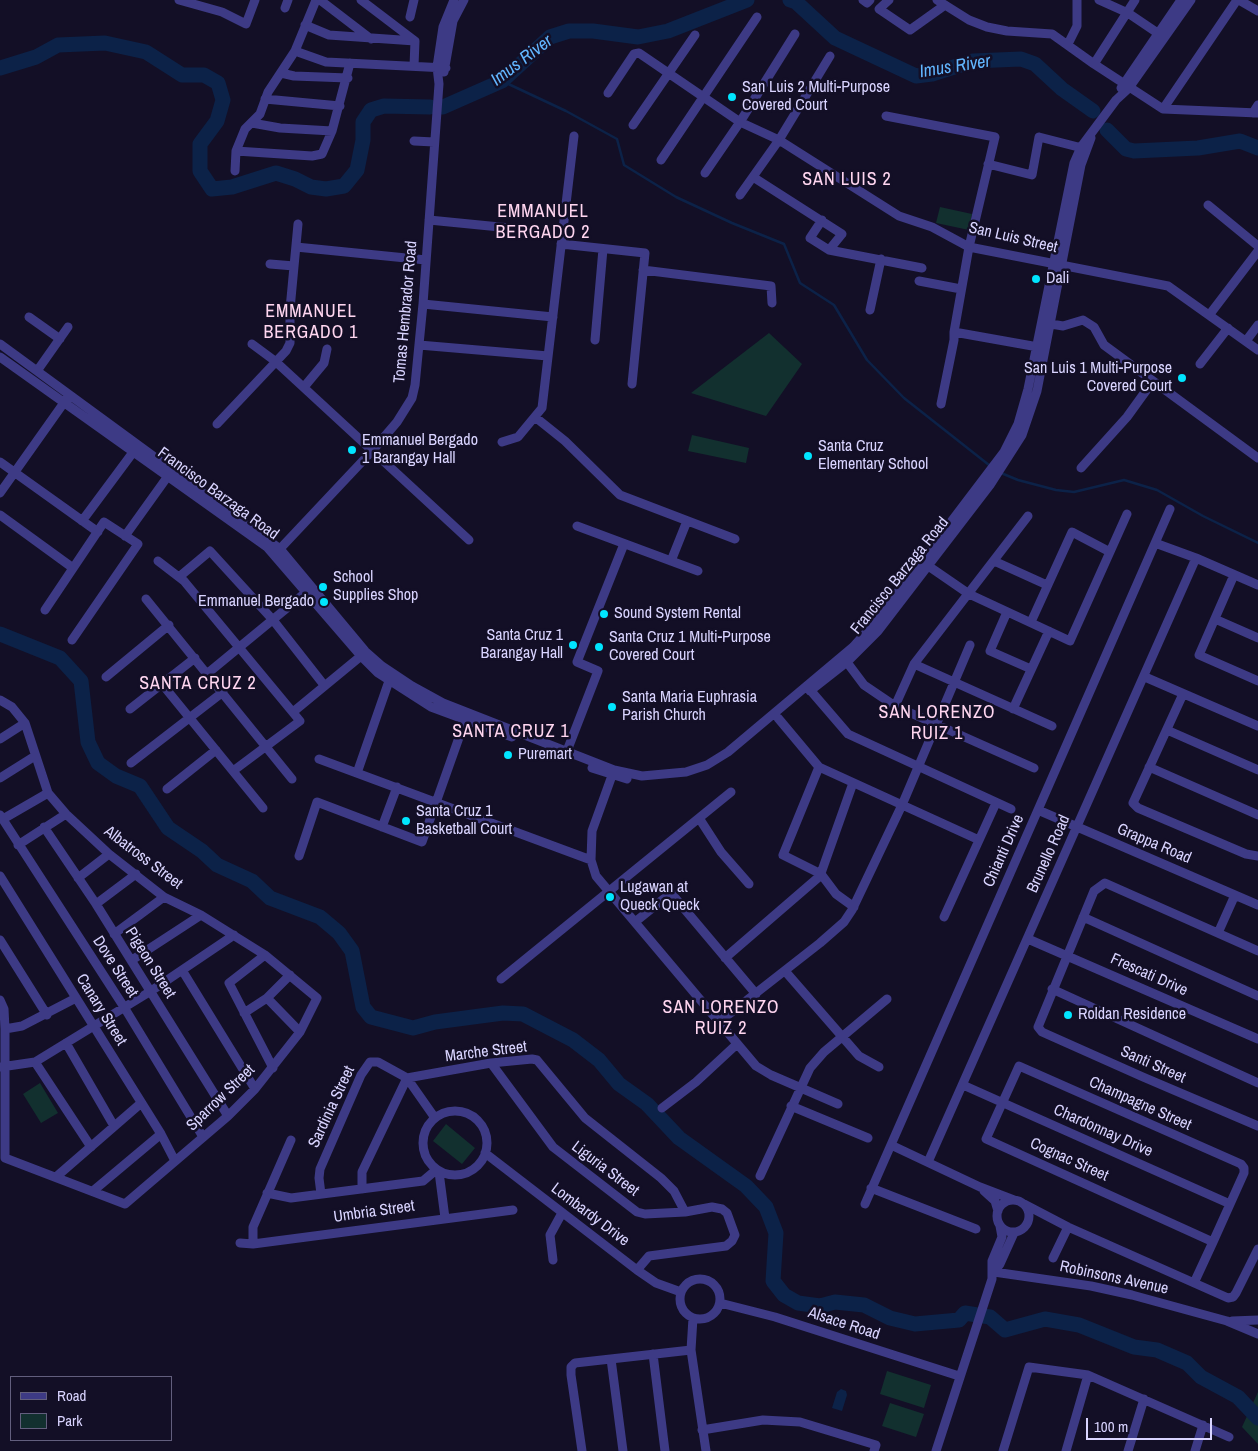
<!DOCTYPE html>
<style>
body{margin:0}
#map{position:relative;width:1258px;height:1451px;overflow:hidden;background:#130f26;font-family:"Archivo Narrow",sans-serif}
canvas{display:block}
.legend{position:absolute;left:10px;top:1376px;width:162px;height:65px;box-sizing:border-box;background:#130f26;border:1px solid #625e7d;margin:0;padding:6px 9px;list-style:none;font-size:15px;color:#d9d4ff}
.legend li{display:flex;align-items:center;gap:10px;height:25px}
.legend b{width:25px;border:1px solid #625e7d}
.scale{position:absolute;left:1086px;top:1418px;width:126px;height:22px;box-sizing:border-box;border:2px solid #d9d4ff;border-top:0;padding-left:6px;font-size:15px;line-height:18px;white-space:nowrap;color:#d9d4ff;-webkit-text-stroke:4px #130f26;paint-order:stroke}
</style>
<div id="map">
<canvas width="1258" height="1451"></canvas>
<ul class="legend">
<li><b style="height:6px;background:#3d3a85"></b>Road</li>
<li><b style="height:14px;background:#12302f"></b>Park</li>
</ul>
<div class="scale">100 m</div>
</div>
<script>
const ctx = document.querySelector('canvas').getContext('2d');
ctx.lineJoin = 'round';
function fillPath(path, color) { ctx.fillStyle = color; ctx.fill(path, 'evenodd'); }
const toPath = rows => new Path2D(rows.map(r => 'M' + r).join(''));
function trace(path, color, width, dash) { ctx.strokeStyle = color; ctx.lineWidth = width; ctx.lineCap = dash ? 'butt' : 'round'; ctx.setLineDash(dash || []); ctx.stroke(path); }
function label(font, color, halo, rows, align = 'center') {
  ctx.font = font + ' "Archivo Narrow",sans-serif'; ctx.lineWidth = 5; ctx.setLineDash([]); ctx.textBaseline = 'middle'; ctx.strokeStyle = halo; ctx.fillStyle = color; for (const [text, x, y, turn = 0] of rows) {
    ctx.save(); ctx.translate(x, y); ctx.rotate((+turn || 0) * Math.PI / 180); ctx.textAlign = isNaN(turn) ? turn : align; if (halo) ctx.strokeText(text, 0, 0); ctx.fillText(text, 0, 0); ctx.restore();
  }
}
fillPath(toPath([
 [940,207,972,214,969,230,936,223],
 [769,333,802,364,766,416,691,393],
 [692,435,749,448,746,463,688,451],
 [40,1083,58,1113,41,1123,23,1094],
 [446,1124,475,1148,462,1164,433,1141],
 [887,1371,931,1385,924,1408,880,1394],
 [1258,1392,1258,1444,1242,1427],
 [890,1403,924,1414,916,1437,882,1426]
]), '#12302f');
fillPath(toPath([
 [841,1389,846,1391,847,1395,842,1411,832,1408,837,1392]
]), '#0c2248');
trace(toPath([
 [502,81,566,111,617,139,624,165,676,197,732,223,784,244,800,283,834,305,867,360,904,398,989,465],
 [1001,473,1018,480,1056,490,1074,492,1124,480,1157,490,1203,516,1258,543]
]), '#0c2248', 2.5);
trace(toPath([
 [790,0,796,2,835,38,916,76,932,74,973,61,1021,59,1035,64,1062,89,1093,111],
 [0,68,36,57,58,45,105,43,146,52,182,75,204,75,218,83,223,100,217,121,200,144,200,171,212,189,232,187,276,173,295,179,311,187,326,189,344,186,357,170,363,140,363,122,371,110,384,106,430,107],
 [443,107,502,81,550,37,569,31,593,31,638,37,668,31,747,0],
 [1107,130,1126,149,1134,151,1198,148,1240,141,1258,148],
 [0,634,60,658,81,681,88,742,98,763,116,776,140,786,168,828,202,851,217,865,252,881,270,898,320,917,339,933,352,951,363,1007,371,1017,413,1028,435,1022,503,1013,523,1014,573,1040,599,1060,619,1084,647,1104,679,1138,746,1186,766,1207,776,1233,773,1281,784,1295,798,1303,820,1306,835,1302,864,1305,890,1318,915,1324,959,1320,965,1313,990,1317,1005,1330,1045,1319,1079,1325,1134,1347,1157,1350,1187,1363,1201,1377,1238,1397,1258,1418]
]), '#0c2248', 15);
trace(toPath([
 [179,0,222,12,246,24,255,0],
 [320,0,371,39],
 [361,0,415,41,414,66],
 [863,0,867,3,870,0],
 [889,0,879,9,910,30,945,5],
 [937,0,969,20,987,27,1007,31,1052,34,1094,64,1163,109,1258,113],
 [1099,0,1128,13,1162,36],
 [1239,0,1258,11],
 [285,8,288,0],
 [410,17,414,0],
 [305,25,329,35,415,41],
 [1068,44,1077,26,1077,0],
 [295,51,326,62,446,68],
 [1094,64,1135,0],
 [444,72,453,21,464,0],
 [281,73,294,76,348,78],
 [1121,88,1181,0],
 [608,93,634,54,639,53,740,122,779,140,899,216,932,227,969,247,1168,286,1258,350],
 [265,99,340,106],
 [1163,109,1237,0],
 [1253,113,1258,105],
 [886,116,995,137,969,247,954,332,954,340,941,404],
 [252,123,280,128,332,131],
 [633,125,695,35],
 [414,141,434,142],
 [236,151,312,156,322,154,332,131,350,63],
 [661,160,757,17],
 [988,164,1032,175,1039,137,1086,149],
 [235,171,236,151,245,129,260,114,268,92,295,51,316,0],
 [705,173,740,122,795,34],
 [753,177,842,234,829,250],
 [740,195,779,140,830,56],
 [1208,205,1258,246],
 [429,220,520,229],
 [822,220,810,238,829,250,922,268],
 [561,244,645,253,632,384],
 [296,247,426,260],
 [270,264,294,266],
 [643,270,771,286,772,303],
 [919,281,961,289],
 [423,304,553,317],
 [870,310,881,259],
 [1210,314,1258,251],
 [29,317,60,339],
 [1045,323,1063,326,1083,320,1094,327,1104,345,1258,458],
 [954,332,1038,347],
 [595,340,603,249],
 [1246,341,1258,325],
 [0,344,280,549,365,651,382,666,412,686,443,703,614,770,642,776,686,772,707,765,728,752,853,647,872,626,1004,452,1018,424,1028,389,1074,163,1081,147,1116,100,1129,88,1191,0],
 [252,344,275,361,469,540],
 [419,345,548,356],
 [0,357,267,547,361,656,378,673,431,707,512,737],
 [1200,364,1228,328],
 [37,371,68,327],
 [304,387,324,363,327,349],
 [535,417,565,441,620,495,735,539],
 [217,424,286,351,290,343,290,309,298,224],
 [502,442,518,437,542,408,574,136],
 [0,462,98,532],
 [1081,468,1127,417,1153,381],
 [0,493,68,397],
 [0,515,73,568],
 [82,521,134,451],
 [577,526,698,571],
 [125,536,168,476],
 [1155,543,1196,558,1258,585],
 [277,552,373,450,397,422,412,398,415,385,423,304,439,84,437,67,443,27,454,0],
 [158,561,184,581,300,721,233,771],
 [671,561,687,521],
 [994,561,1047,585],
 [924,563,969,594,1070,641,1127,514],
 [1234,575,1199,655,1258,681],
 [179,577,210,551,273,620,324,685],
 [146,599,292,779],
 [45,610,104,522,138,544,72,640],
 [1007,612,990,651,1031,669],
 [1215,619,1258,638],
 [1031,622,1072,532,1110,552],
 [843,657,864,685,895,706,1034,768],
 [914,664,1052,726],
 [208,673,310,589],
 [106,677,169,625],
 [1145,677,1258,726],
 [162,684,263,808],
 [810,691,847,662,878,631,990,485,1022,435,1037,391,1081,165,1091,138],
 [811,691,848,734,1011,809],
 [1183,694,1133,803,1138,808,1246,854,1258,856],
 [0,700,12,707,25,723,48,793,66,814,109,854,164,897,201,915,265,955,317,998,300,1032,255,1089,228,1116,125,1204,5,1158,5,1029,4,1009,0,1000],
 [895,706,914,664,1028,516],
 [130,709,195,658],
 [1013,709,1049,631],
 [293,712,361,656],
 [778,718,819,767,979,840],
 [1167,730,1258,770],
 [0,739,25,723],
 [565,756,598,671,577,662,624,544],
 [319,759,591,860],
 [131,763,223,692],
 [819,767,783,855,821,874,836,894,854,907],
 [1149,767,1258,815],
 [592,768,627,779],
 [614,770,592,831,591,860,596,876,756,1066,771,1075,838,1104],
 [357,773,389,681],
 [0,778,35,756],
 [167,789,216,750],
 [1038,810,1258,905],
 [0,815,124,1007,203,1137],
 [699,818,721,852,749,884],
 [3,819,48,793],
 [44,827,96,904,228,1116],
 [382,827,397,787],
 [18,845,66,814],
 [299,856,317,802,422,842,467,715],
 [0,876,161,1134,175,1161],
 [78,878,109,854],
 [96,904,136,874],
 [944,917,996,803],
 [1083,917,1258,996],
 [635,922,671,893,756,994],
 [1218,933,1235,895],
 [114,934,164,897],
 [1028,939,1258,1039],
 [0,940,47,1015],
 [1258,951,1105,883,1094,891,1038,1027,1042,1032,1143,1077,1258,1126],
 [265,955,229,983,273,1068],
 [725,958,820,876,853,783],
 [132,960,201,915],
 [182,970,255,1089],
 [785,971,859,1056,879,1067],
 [501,979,731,792],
 [1052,989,1258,1083],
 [267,998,300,1032],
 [244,1013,267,998,290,975],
 [719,1022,820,943,844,922,852,910,902,805,970,645],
 [5,1029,22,1026,76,998],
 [66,1043,114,1126],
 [35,1062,91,1147],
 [491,1063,553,1147,637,1212,645,1214,685,1212,712,1207,722,1209,727,1213,735,1235,732,1241,726,1246,649,1256,637,1270],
 [1,1067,35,1062,151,991,234,935],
 [407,1078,491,1063,532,1059,537,1060,585,1118,661,1178,674,1191,685,1212],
 [963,1085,1230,1204],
 [791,1106,868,1138],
 [662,1108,696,1082,737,1044],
 '423 1143a32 32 0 1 1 64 0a32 32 0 1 1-64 0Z',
 [891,1145,980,1187,1014,1200],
 [485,1153,637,1270,656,1283,681,1292],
 [928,1162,1196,558],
 [439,1172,445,1218],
 [760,1176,810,1068,824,1052,887,999],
 [56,1177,140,1104],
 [871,1188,976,1229],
 [362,1189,362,1172,407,1078],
 [93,1191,161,1134],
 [984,1191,995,1201,998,1211],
 [267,1193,291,1198,423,1181,436,1170],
 [321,1194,319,1178,320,1169,361,1075,370,1062,378,1062,407,1078,435,1118],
 '997 1216a16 16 0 1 1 32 0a16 16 0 1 1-32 0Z',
 [865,1204,1170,509],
 [1024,1204,1068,1227,1228,1298,1233,1297,1236,1293,1258,1249],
 [240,1243,253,1244,513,1210],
 [253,1244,253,1227,291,1140],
 [1053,1258,1068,1227],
 [553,1260,550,1235,562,1213],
 [994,1272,1091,1286,1132,1295,1227,1321,1258,1334],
 [994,1272,1000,1264,1014,1233],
 '680 1299a20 20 0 1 1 40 0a20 20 0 1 1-40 0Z',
 [1194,1283,1213,1242,1244,1173,1244,1168,1241,1164,1019,1066,986,1139,1213,1242],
 [720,1303,775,1317,959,1376],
 [693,1318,691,1350,706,1451],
 [1232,1321,1258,1320],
 [653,1354,665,1451],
 [611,1359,623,1451],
 [702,1430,763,1420,800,1422,876,1445,874,1451],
 [582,1451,571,1375,571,1367,575,1363,691,1350],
 [936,1451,992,1279,992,1261,1002,1237,1000,1226],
 [1003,1451,1029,1367,1088,1375,1229,1437],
 [1066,1451,1088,1375],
 [1128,1451,1144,1399],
 [1195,1451,1203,1425]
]), '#3d3a85', 9);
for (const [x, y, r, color] of [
 [732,97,5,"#00e5ff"],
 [1036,279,5,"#00e5ff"],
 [1182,378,5,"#00e5ff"],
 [352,450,5,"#00e5ff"],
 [808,456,5,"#00e5ff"],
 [323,587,5,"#00e5ff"],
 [324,602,5,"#00e5ff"],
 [604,614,5,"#00e5ff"],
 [573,645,5,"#00e5ff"],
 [599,647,5,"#00e5ff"],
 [612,707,5,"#00e5ff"],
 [508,755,5,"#00e5ff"],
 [406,821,5,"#00e5ff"],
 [610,897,5,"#00e5ff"],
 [1068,1015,5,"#00e5ff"]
]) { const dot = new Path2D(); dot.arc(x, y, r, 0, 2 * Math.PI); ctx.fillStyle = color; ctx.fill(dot); trace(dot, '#130f26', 2); }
label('16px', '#d9d4ff', '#130f26', [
 ["San Luis 2 Multi-Purpose",742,88],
 ["Covered Court",742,106],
 ["Dali",1046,279],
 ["San Luis 1 Multi-Purpose",1172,369,"right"],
 ["Covered Court",1172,387,"right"],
 ["Emmanuel Bergado",362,441],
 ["1 Barangay Hall",362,459],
 ["Santa Cruz",818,447],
 ["Elementary School",818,465],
 ["School",333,578],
 ["Supplies Shop",333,596],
 ["Emmanuel Bergado",314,602,"right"],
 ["Sound System Rental",614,614],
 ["Santa Cruz 1",563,636,"right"],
 ["Barangay Hall",563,654,"right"],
 ["Santa Cruz 1 Multi-Purpose",609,638],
 ["Covered Court",609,656],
 ["Santa Maria Euphrasia",622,698],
 ["Parish Church",622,716],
 ["Puremart",518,755],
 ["Santa Cruz 1",416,812],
 ["Basketball Court",416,830],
 ["Lugawan at",620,888],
 ["Queck Queck",620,906],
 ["Roldan Residence",1078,1015]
], 'left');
label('16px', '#d9d4ff', '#130f26', [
 ["San Luis Street",1013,238,13],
 ["Tomas Hembrador Road",406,312,-85],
 ["Francisco Barzaga Road",218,494,36],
 ["Francisco Barzaga Road",900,576,-51],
 ["Grappa Road",1154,844,23],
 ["Chianti Drive",1004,851,-66],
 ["Brunello Road",1049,854,-66],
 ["Albatross Street",143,858,37],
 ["Pigeon Street",150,963,58],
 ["Dove Street",115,967,57],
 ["Frescati Drive",1149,975,24],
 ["Canary Street",101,1010,58],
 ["Marche Street",486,1052,-7],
 ["Santi Street",1153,1065,24],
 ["Sparrow Street",221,1098,-44],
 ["Champagne Street",1140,1104,24],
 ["Sardinia Street",332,1107,-65],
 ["Chardonnay Drive",1103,1131,24],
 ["Cognac Street",1069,1160,24],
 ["Liguria Street",605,1169,37],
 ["Umbria Street",374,1212,-8],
 ["Lombardy Drive",590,1215,37],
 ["Robinsons Avenue",1114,1278,12],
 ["Alsace Road",844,1324,18]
]);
label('italic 18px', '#62b6ff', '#130f26', [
 ["Imus River",522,61,-37],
 ["Imus River",955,67,-9]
]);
ctx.letterSpacing = '1px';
label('18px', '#ffd6f0', '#130f26', [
 ["SAN LUIS 2",847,180],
 ["EMMANUEL",543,212],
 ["BERGADO 2",543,233],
 ["EMMANUEL",311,312],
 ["BERGADO 1",311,333],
 ["SANTA CRUZ 2",198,684],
 ["SAN LORENZO",937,713],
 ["RUIZ 1",937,734],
 ["SANTA CRUZ 1",511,732],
 ["SAN LORENZO",721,1008],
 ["RUIZ 2",721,1029]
]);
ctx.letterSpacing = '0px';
</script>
